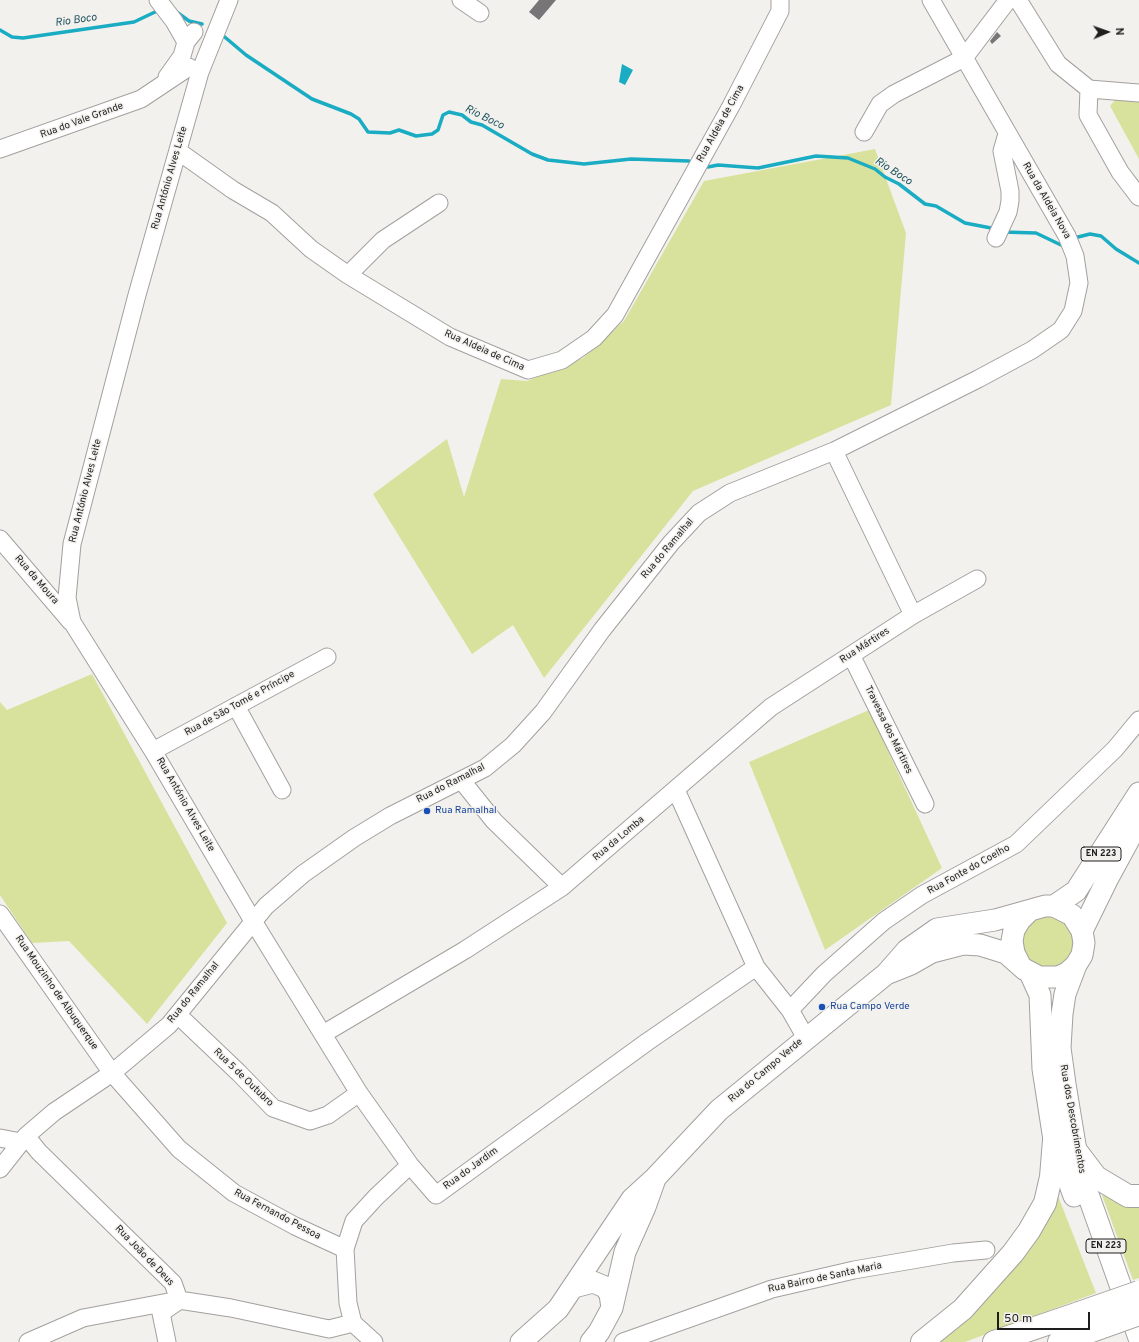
<!DOCTYPE html>
<meta charset="utf-8">
<style>
body{margin:0}
#map{position:relative;width:1139px;height:1342px;overflow:hidden;background:#f3f1ee;font-family:Overpass,sans-serif}
canvas{display:block}
.north{position:absolute;left:1087px;top:12px;width:40px;height:40px;-webkit-text-stroke:3px #f3f1ee;paint-order:stroke;rotate:88deg;font-size:11px;font-weight:700;line-height:16px;text-align:center;color:#1f1e1d}
.north::after{content:'';display:block;margin:auto;width:14px;height:18px;background:#1f1e1d;clip-path:polygon(50% 0,100% 100%,50% 72%,0 100%)}
.scale{position:absolute;left:997px;top:1312px;width:93px;height:18px;box-sizing:border-box;border:2px solid #1f1e1d;border-top:0;padding-left:5px;font-size:12px;line-height:14px;white-space:nowrap;color:#1f1e1d;-webkit-text-stroke:3px #f3f1ee;paint-order:stroke}
</style>
<div id="map">
<canvas width="1139" height="1342"></canvas>
<div class="north">N</div>
<div class="scale">50 m</div>
</div>
<script>
const ctx = document.querySelector('canvas').getContext('2d');
ctx.lineJoin = 'round';
function fillPath(path, color) { ctx.fillStyle = color; ctx.fill(path, 'evenodd'); }
const toPath = rows => new Path2D(rows.map(r => 'M' + r).join(''));
function trace(path, color, width, dash) { ctx.strokeStyle = color; ctx.lineWidth = width; ctx.lineCap = dash ? 'butt' : 'round'; ctx.setLineDash(dash || []); ctx.stroke(path); }
function label(font, color, halo, rows, align = 'center') {
  ctx.font = font + ' Overpass,sans-serif'; ctx.lineWidth = 3; ctx.setLineDash([]); ctx.textBaseline = 'middle'; ctx.strokeStyle = halo; ctx.fillStyle = color; for (const [text, x, y, turn = 0] of rows) {
    ctx.save(); ctx.translate(x, y); ctx.rotate((+turn || 0) * Math.PI / 180); ctx.textAlign = isNaN(turn) ? turn : align; if (halo) ctx.strokeText(text, 0, 0); ctx.fillText(text, 0, 0); ctx.restore();
  }
}
fillPath(toPath([
 [1117,98,1139,101,1139,159,1110,106],
 [875,149,906,233,891,405,693,491,544,678,513,625,472,654,373,494,447,439,464,497,501,379,527,381,583,358,624,321,704,181],
 [92,674,227,923,147,1024,69,941,32,943,0,895,0,702,7,710],
 [869,710,942,868,825,950,749,762],
 '1023 942a25 25 0 1 1 50 0a25 25 0 1 1-50 0Z',
 [1102,1195,1119,1201,1139,1205,1139,1278,1133,1280],
 [1058,1196,1096,1293,965,1342,938,1342,1005,1279,1035,1239,1048,1219]
]), '#d8e29c');
fillPath(toPath([
 [622,64,633,70,625,85,619,82]
]), '#19acc3');
trace(toPath([
 [178,13,189,21,202,24],
 [0,30,12,37,23,38,134,22,155,12],
 [220,33,246,55,312,99,351,114,359,119,368,132,390,133,399,130,416,136,432,134,438,130,443,115,449,112,462,115,471,122,482,125,532,154,548,160,584,164,631,159,689,161],
 [708,167,718,165,758,168,816,156,848,158,875,169,885,177,899,184,925,204,936,206,965,223,991,228],
 [1003,232,1036,233,1061,245],
 [1078,237,1090,234,1101,236,1116,249,1139,263]
]), '#19acc3', 3.5);
fillPath(toPath([
 [539,0,556,0,539,20,529,12],
 [997,32,1001,36,992,44,990,41]
]), '#777578');
const minor = toPath([
 [158,0,174,21,186,42],
 [229,0,200,72,137,295,72,544,67,598,72,622,153,751,253,921,359,1093,410,1165,436,1195,647,1042,756,967],
 [461,0,480,13],
 [1018,0,1058,64,1089,89,1139,93],
 [167,77,182,56,186,42,194,32],
 [1089,89,1088,115,1120,172,1139,197],
 [864,132,880,104,894,94,964,58,1008,0],
 [0,149,141,99,189,67],
 [178,151,233,190,272,213,311,249,348,275,450,337,528,370,562,360,594,338,615,315,731,106,780,11,780,0],
 [996,238,1008,212,1010,201,1010,191,1002,151,1007,134],
 [348,275,383,240,439,203],
 [834,451,913,615],
 [0,539,71,622],
 [851,655,925,804],
 [236,706,282,790],
 [153,751,327,657],
 [462,781,494,821,562,887],
 [676,790,756,967,790,1010,806,1038],
 [0,914,112,1073,179,1149,234,1193,295,1226,345,1249],
 [790,1010,824,974,884,921,922,895,1016,844,1115,749,1139,720],
 [178,1015,239,1073,273,1108,310,1121,328,1115,359,1093],
 [323,1034,465,950,562,887,771,707,913,615,977,579],
 [26,1136,39,1152,173,1283,179,1300,231,1308,329,1329,353,1323,374,1342],
 [0,1138,21,1142],
 [0,1169,26,1136,54,1112,112,1073,169,1025,266,906,303,874,354,838,390,816,485,768,513,745,543,712,602,630,671,543,699,513,730,493,834,451,978,379,1032,350,1061,330,1073,311,1079,283,1075,256,1067,236,931,0],
 [353,1323,348,1303,345,1249,354,1221,376,1197,410,1165],
 [28,1342,83,1318,179,1300],
 [167,1342,161,1313,177,1302],
 [623,1342,772,1289,854,1270,953,1253,986,1250]
]);
const major = toPath([
 [1054,906,1076,891,1139,793],
 [1082,931,1108,878,1139,821],
 [1019,963,1014,953,1012,941,1014,930,1020,920,1028,912],
 [1076,965,1065,994,1062,1014,1060,1048,1065,1084,1079,1169,1139,1338],
 [1030,973,1040,995,1043,1069,1054,1140,1074,1196],
 [574,1287,593,1282,605,1287,610,1294,612,1308],
 [521,1342,558,1309,632,1199,655,1178,719,1110,886,974,907,950,937,929,995,920,1045,906,1054,906,1072,915,1082,931,1084,943,1082,955,1076,965,1067,973,1058,977,1039,977,1024,969,1006,953,980,945,963,944,932,952,911,964,886,974],
 [591,1342,599,1332,612,1308,625,1252,645,1207,655,1179]
]);
const highway = toPath([
 [1077,1152,1096,1177,1128,1196,1139,1196],
 [922,1342,963,1309,1013,1253,1029,1231,1045,1203,1051,1177,1054,1140],
 [994,1342,1079,1313],
 [1059,1342,1086,1333]
]);
trace(minor, '#a3a09e', 19);
trace(major, '#a3a09e', 23);
trace(highway, '#a3a09e', 24);
trace(minor, '#fff', 17);
trace(major, '#fff', 21);
trace(highway, '#fff', 22);
const highwayBridge = toPath([
 [1079,1313,1139,1292],
 [1086,1333,1139,1314]
]);
trace(highwayBridge, '#a3a09e', 24, []);
trace(highwayBridge, '#fff', 22);
for (const [x, y, r, color] of [
 [427,811,4,"#1a4fb4"],
 [822,1007,4,"#1a4fb4"]
]) { const dot = new Path2D(); dot.arc(x, y, r, 0, 2 * Math.PI); ctx.fillStyle = color; ctx.fill(dot); trace(dot, '#f3f1ee', 1.5); }
for (const [x, y, w] of [
 [1101,854,40],
 [1106,1246,40]
]) { const box = new Path2D(); box.roundRect(x - w / 2, y - 7, w, 14, 3); ctx.fillStyle = '#f3f1ee'; ctx.fill(box); trace(box, '#1f1e1d', 1); }
label('bold 9px', '#1f1e1d', null, [
 ["EN 223",1101,854],
 ["EN 223",1106,1246]
]);
label('10px', '#1f1e1d', '#f3f1ee', [
 ["Rua do Vale Grande",82,121,-20],
 ["Rua Aldeia de Cima",721,124,-61],
 ["Rua António Alves Leite",170,178,-74],
 ["Rua da Aldeia Nova",1046,201,60],
 ["Rua Aldeia de Cima",484,351,24],
 ["Rua António Alves Leite",86,491,-76],
 ["Rua do Ramalhal",668,549,-50],
 ["Rua da Moura",36,580,49],
 ["Rua Mártires",865,646,-33],
 ["Rua de São Tomé e Príncipe",240,704,-29],
 ["Travessa dos Mártires",888,730,64],
 ["Rua do Ramalhal",451,784,-27],
 ["Rua António Alves Leite",185,805,60],
 ["Rua da Lomba",619,839,-40],
 ["Rua Fonte do Coelho",969,870,-29],
 ["Rua Mouzinho de Albuquerque",56,993,55],
 ["Rua do Ramalhal",194,993,-51],
 ["Rua do Campo Verde",766,1071,-40],
 ["Rua 5 de Outubro",243,1078,44],
 ["Rua dos Descobrimentos",1072,1119,80],
 ["Rua do Jardim",471,1169,-36],
 ["Rua Fernando Pessoa",277,1215,28],
 ["Rua João de Deus",144,1256,46],
 ["Rua Bairro de Santa Maria",825,1278,-12]
]);
label('10px', '#164399', '#f3f1ee', [
 ["Rua Ramalhal",435,811],
 ["Rua Campo Verde",830,1007]
], 'left');
label('italic 11px', '#1e545e', '#f3f1ee', [
 ["Rio Boco",76,21,-8],
 ["Rio Boco",484,118,26],
 ["Rio Boco",893,172,33]
]);
</script>
